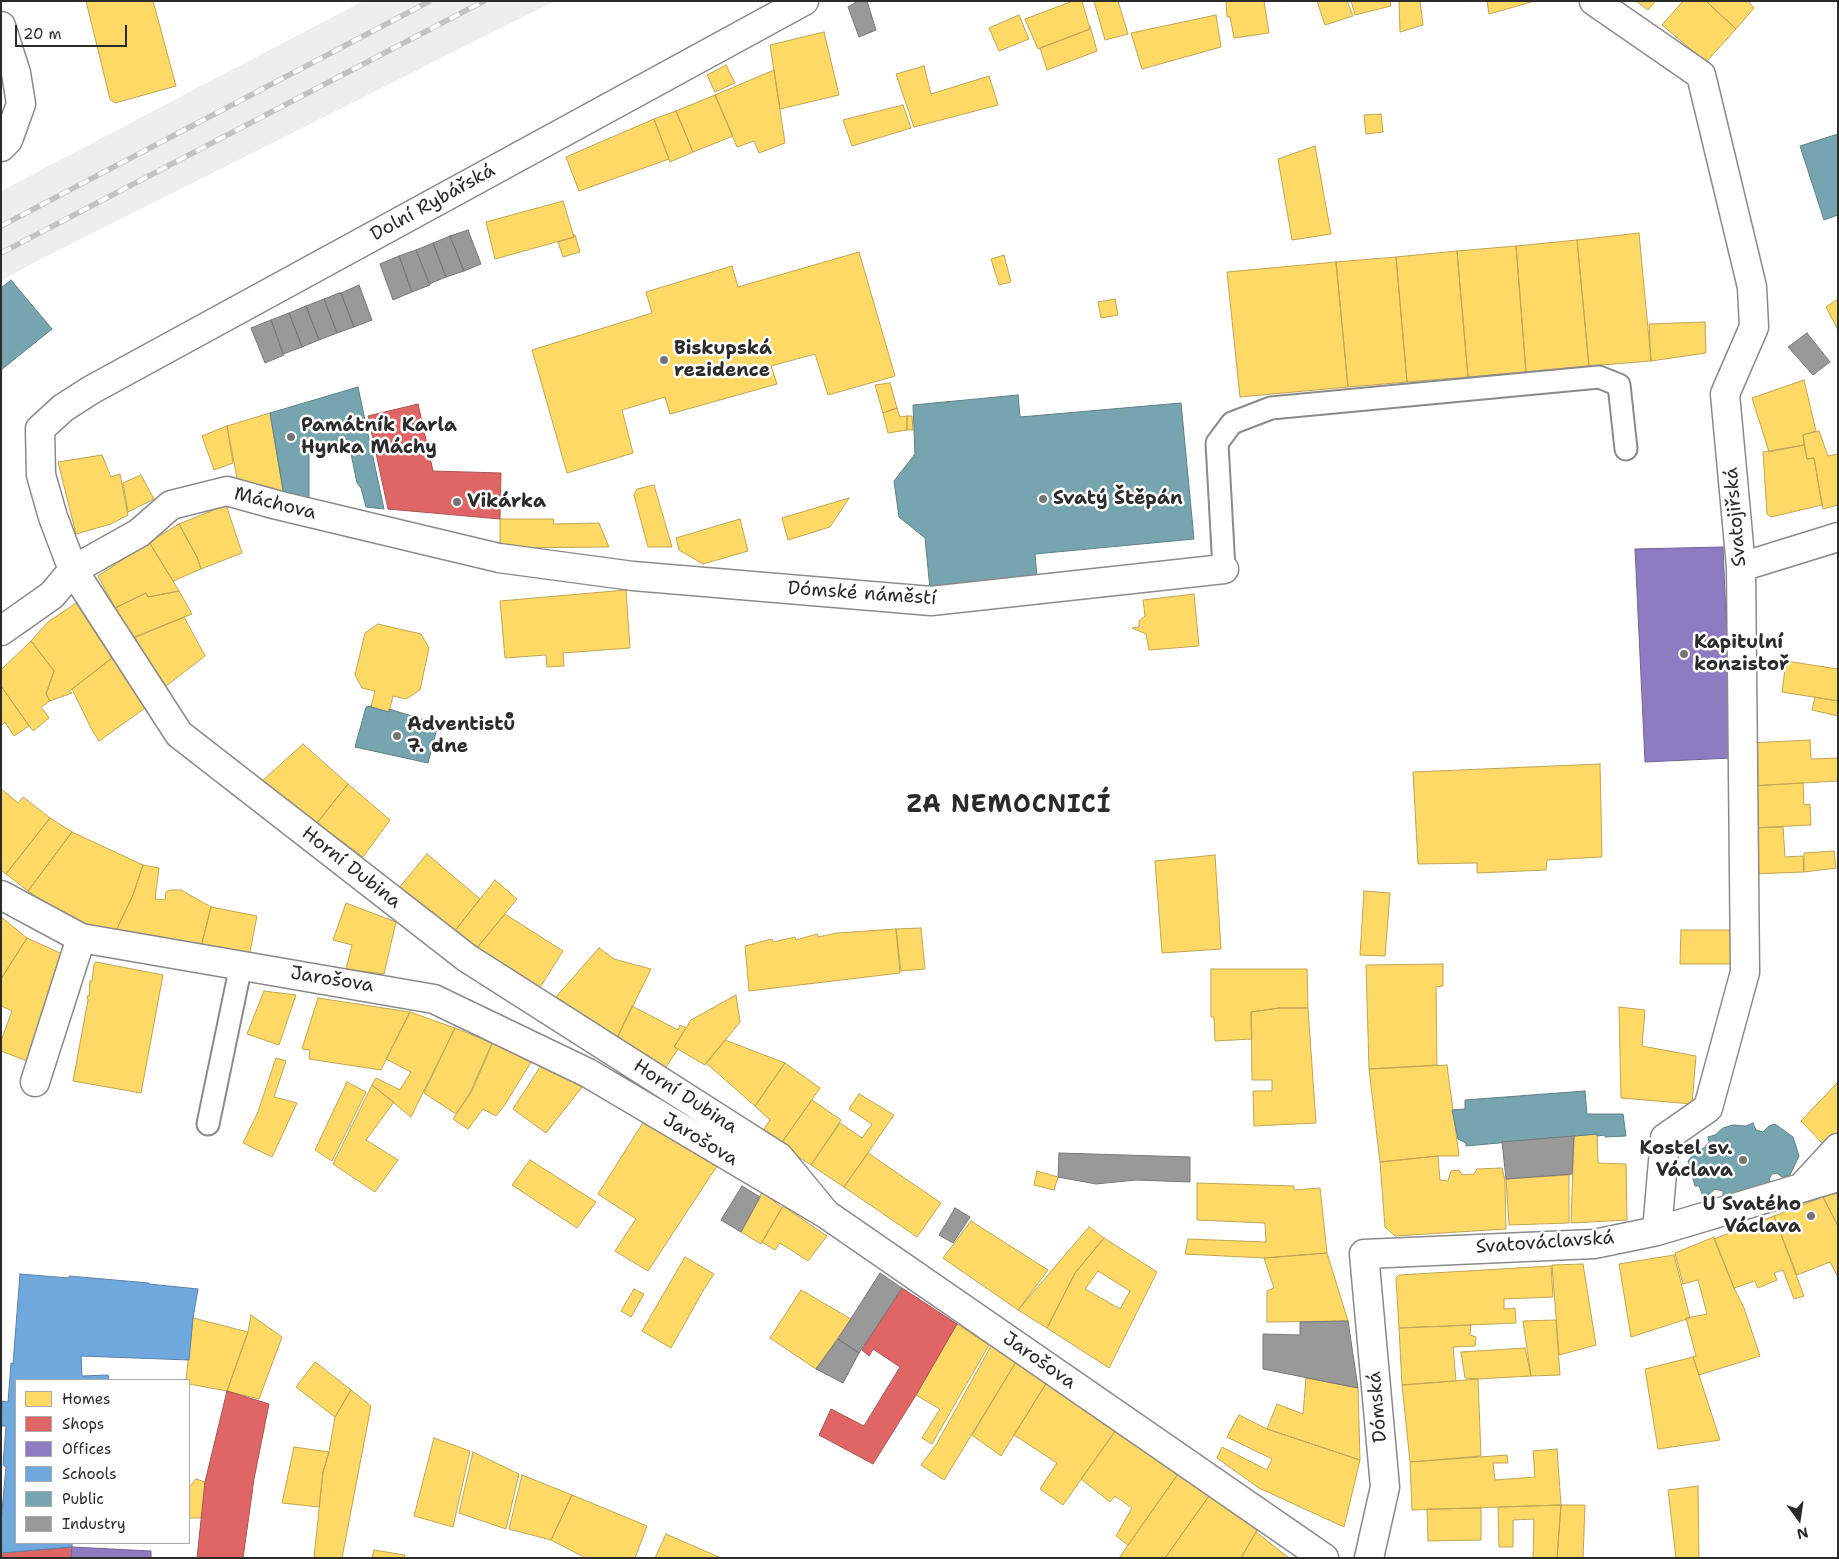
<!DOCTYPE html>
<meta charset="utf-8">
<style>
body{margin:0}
#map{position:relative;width:1839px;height:1559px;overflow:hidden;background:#fff;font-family:"Shantell Sans",sans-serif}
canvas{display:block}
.frame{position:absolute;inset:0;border:2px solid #2b2b2b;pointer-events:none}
.legend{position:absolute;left:15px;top:1379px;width:175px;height:165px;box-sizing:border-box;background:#fff;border:1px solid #aaa;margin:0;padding:6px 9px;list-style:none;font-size:15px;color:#2b2b2b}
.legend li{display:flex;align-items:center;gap:10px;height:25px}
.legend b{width:25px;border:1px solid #aaa}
.north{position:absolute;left:1774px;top:1494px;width:50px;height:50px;-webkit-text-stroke:4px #fff;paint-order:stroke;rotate:166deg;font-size:14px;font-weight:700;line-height:20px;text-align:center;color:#2b2b2b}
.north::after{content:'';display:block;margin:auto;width:18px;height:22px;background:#2b2b2b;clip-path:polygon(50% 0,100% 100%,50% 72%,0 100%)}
.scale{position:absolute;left:15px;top:25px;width:112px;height:22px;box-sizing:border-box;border:2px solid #2b2b2b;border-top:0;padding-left:6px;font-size:15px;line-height:18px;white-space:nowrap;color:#2b2b2b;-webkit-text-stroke:4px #fff;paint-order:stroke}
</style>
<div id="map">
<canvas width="1839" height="1559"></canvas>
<div class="frame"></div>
<ul class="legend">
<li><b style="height:14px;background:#ffd966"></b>Homes</li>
<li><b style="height:14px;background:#e06666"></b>Shops</li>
<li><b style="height:14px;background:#8e7cc3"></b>Offices</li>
<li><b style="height:14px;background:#6fa8dc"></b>Schools</li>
<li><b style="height:14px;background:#76a5af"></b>Public</li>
<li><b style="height:14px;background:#999"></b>Industry</li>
</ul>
<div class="north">N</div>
<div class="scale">20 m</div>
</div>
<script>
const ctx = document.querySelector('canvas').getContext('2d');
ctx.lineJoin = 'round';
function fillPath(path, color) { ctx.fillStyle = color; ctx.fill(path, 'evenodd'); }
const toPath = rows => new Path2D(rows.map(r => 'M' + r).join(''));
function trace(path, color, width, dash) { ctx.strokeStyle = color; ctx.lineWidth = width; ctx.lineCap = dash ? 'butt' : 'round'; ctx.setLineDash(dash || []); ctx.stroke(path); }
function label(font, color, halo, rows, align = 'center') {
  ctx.font = font + ' "Shantell Sans",sans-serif'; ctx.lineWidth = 5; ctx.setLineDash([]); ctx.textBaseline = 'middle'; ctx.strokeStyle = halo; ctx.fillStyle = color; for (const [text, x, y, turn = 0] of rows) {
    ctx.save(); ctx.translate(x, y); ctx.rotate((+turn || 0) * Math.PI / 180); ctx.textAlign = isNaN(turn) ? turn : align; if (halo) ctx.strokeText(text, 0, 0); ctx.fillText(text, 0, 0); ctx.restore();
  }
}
fillPath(toPath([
 [363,1,555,1,35,262,1,281,1,191]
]), '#eee');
const homes = toPath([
 [86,1,153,1,176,86,115,103,110,99,86,1],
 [1073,1,1082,1,1090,29,1038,49,1025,19,1073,1],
 [1094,1,1118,1,1128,34,1105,40,1094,1],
 [1226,1,1264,1,1269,33,1234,38,1230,17,1227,17,1226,1],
 [1317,1,1347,1,1353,16,1325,25,1317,1],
 [1351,1,1390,1,1391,6,1355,15,1351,1],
 [1399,1,1420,1,1423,25,1400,32,1399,1],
 [1487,1,1535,1,1489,14,1487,1],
 [1636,1,1656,1,1648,10,1636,1],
 [1683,1,1706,1,1736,29,1706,62,1662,25,1683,1],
 [1706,1,1748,1,1754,8,1736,29,1706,1],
 [1019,15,1029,39,999,51,989,28,1019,15],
 [1216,15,1221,47,1142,69,1131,33,1216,15],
 [1090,26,1097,51,1047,70,1040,48,1090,29,1090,26],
 [824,32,839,95,780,109,770,45,824,32],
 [726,65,735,83,715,92,707,75,726,65],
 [924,66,931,94,989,76,998,105,914,127,896,74,924,66],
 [774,70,785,143,759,153,754,141,737,147,715,95,774,70],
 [715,95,733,136,693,152,676,111,715,95],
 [903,105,911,128,852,146,843,120,903,105],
 [676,111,693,152,670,162,654,119,676,111],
 [1381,114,1383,132,1366,134,1364,115,1381,114],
 [654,119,669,159,579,191,566,157,654,119],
 [1315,146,1331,234,1292,240,1278,159,1315,146],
 [563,201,574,237,495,259,486,222,563,201],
 [1639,233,1651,361,1589,366,1577,240,1639,233],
 [573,235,575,235,580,252,563,257,558,242,574,237,573,235],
 [1577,240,1589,366,1526,372,1516,246,1577,240],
 [1516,246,1526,372,1468,377,1457,251,1516,246],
 [1457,251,1468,377,1407,382,1396,257,1457,251],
 [859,252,895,376,828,395,815,354,771,366,777,384,670,414,665,397,622,410,633,453,567,473,532,350,652,313,646,292,732,266,738,287,859,252],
 [1004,255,1011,282,999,285,991,259,1004,255],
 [1396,257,1407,382,1348,387,1336,262,1396,257],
 [1336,262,1348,387,1240,397,1227,272,1336,262],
 [1115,299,1118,315,1101,318,1098,302,1115,299],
 [1838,299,1838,330,1826,307,1838,299],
 [1705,322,1706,353,1651,361,1649,324,1705,322],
 [1804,380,1816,431,1803,435,1804,445,1769,452,1752,398,1804,380],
 [890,383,897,408,883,413,875,385,890,383],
 [897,408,900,417,907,416,907,430,888,433,883,413,897,408],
 [270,413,284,496,238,483,227,426,270,413],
 [907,416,912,416,913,430,907,430,907,416],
 [227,426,233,463,214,470,202,436,227,426],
 [1819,431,1828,456,1838,454,1838,505,1823,509,1814,458,1807,459,1803,435,1819,431],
 [1804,445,1807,459,1814,458,1822,505,1771,517,1767,514,1763,452,1804,445],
 [102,455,111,477,120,474,128,515,111,524,76,534,58,462,102,455],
 [141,475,154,499,128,512,123,483,141,475],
 [654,485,672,547,648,547,634,495,637,489,654,485],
 [849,498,830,527,788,540,782,518,849,498],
 [226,505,242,553,201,569,197,557,179,524,226,505],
 [500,519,554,519,553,524,599,523,609,547,500,548,500,519],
 [740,519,748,551,703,564,679,550,676,538,740,519],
 [179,524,197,557,201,569,173,581,149,542,179,524],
 [149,542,179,591,148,597,146,593,115,608,98,576,149,542],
 [626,590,630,648,563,653,564,666,547,667,546,655,505,658,500,601,626,590],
 [179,591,192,614,131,639,115,608,146,593,148,597,179,591],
 [1194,594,1199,646,1149,650,1146,634,1132,628,1139,627,1139,621,1145,616,1143,600,1194,594],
 [76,603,112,658,72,689,69,691,72,693,50,701,46,694,54,671,31,641,48,622,76,603],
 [184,617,205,656,166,686,132,638,184,617],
 [378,624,421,634,429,648,420,690,406,699,393,696,389,712,371,707,375,691,362,688,355,675,365,633,378,624],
 [31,641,54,671,46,694,50,701,41,707,49,718,33,731,1,686,1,670,31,641],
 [112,658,148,706,99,741,91,728,72,689,112,658],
 [1786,661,1838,669,1838,701,1782,692,1786,661],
 [1,686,29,726,14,736,5,722,1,726,1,686],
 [1815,697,1838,701,1838,716,1812,710,1815,697],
 [1810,740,1811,759,1838,758,1838,781,1750,786,1749,743,1810,740],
 [303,744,348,784,317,823,261,782,303,744],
 [1600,764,1602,857,1547,860,1546,870,1477,873,1477,863,1418,864,1413,772,1600,764],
 [1803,783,1804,805,1810,804,1811,825,1751,828,1750,786,1803,783],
 [348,784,390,820,363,857,317,823,348,784],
 [1,789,18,803,23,797,50,818,6,874,1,870,1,789],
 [50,818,72,832,28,891,6,874,50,818],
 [1783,827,1785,857,1803,856,1804,872,1751,874,1751,828,1783,827],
 [72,832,143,865,133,895,114,935,62,914,28,891,72,832],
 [1834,851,1836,868,1804,872,1804,853,1834,851],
 [427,854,480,899,454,932,399,888,427,854],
 [1215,855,1221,949,1162,953,1155,861,1215,855],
 [143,865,159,868,155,899,165,900,166,892,170,890,181,890,211,907,200,951,114,935,133,895,143,865],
 [495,880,517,899,476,949,454,932,495,880],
 [1364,891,1390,893,1385,956,1360,955,1364,891],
 [346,903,396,922,384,974,346,969,352,945,333,940,346,903],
 [211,907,257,916,249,957,200,951,211,907],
 [505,914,563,951,539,989,476,949,505,914],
 [1,917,27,938,1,979,1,917],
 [921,928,925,969,901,971,896,929,921,928],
 [896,929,900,973,749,991,745,946,772,939,773,942,795,937,796,940,817,934,818,937,837,933,896,929],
 [1681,930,1731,930,1731,964,1680,964,1681,930],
 [27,938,69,957,42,1018,27,1061,1,1051,1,1041,12,1011,1,1006,1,979,27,938],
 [599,948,614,959,651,969,617,1038,555,998,599,948],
 [96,962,163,975,141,1093,73,1081,88,1000,87,996,89,996,90,981,92,981,94,964,96,962],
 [1443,964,1443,986,1436,987,1437,1065,1369,1069,1366,965,1443,964],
 [1211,969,1307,969,1308,1008,1279,1008,1251,1012,1252,1039,1215,1041,1214,1017,1211,1017,1211,969],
 [264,991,296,995,279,1045,247,1034,264,991],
 [736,995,740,1022,705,1065,674,1047,691,1020,736,995],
 [318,998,410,1012,381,1070,309,1059,310,1050,302,1049,318,998],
 [632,1006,678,1030,680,1025,686,1028,674,1047,678,1049,664,1070,617,1038,632,1006],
 [1619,1007,1645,1010,1642,1046,1696,1056,1692,1104,1621,1098,1619,1007],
 [1279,1008,1308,1008,1316,1123,1254,1126,1253,1091,1272,1091,1272,1080,1252,1080,1251,1012,1279,1008],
 [410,1012,455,1028,411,1117,372,1085,376,1078,400,1090,411,1072,386,1059,410,1012],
 [455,1028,492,1043,470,1093,456,1114,424,1093,455,1028],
 [725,1040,785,1063,755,1106,706,1063,725,1040],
 [493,1042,533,1059,504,1106,496,1116,483,1109,468,1129,453,1119,472,1091,493,1042],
 [276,1058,286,1061,274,1097,297,1103,272,1157,243,1143,258,1112,276,1058],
 [785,1063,820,1088,780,1145,762,1132,770,1120,755,1106,785,1063],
 [542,1064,582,1087,546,1133,513,1109,542,1064],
 [1447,1065,1459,1156,1438,1156,1380,1162,1369,1069,1447,1065],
 [347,1082,366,1092,332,1161,315,1150,347,1082],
 [1838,1082,1838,1132,1824,1145,1801,1121,1838,1082],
 [372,1085,394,1102,366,1140,398,1160,375,1192,333,1164,372,1085],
 [859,1094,894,1115,844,1187,811,1165,840,1123,862,1138,872,1124,849,1109,859,1094],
 [812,1100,841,1120,811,1165,780,1145,812,1100],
 [644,1121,717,1166,648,1271,615,1251,636,1219,598,1194,644,1121],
 [1597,1134,1598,1163,1626,1164,1627,1220,1571,1223,1574,1136,1597,1134],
 [868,1153,941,1203,917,1237,844,1187,868,1153],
 [1438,1156,1440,1180,1448,1181,1451,1171,1459,1170,1462,1175,1474,1174,1477,1169,1502,1168,1505,1180,1506,1229,1395,1236,1385,1227,1380,1162,1438,1156],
 [530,1160,596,1202,577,1228,512,1185,530,1160],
 [1037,1171,1058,1177,1054,1190,1034,1185,1037,1171],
 [1569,1175,1569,1223,1509,1225,1506,1179,1569,1175],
 [1197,1183,1294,1186,1294,1190,1320,1188,1327,1253,1264,1258,1185,1254,1188,1239,1266,1242,1265,1223,1197,1220,1197,1183],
 [762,1191,782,1208,761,1244,741,1232,760,1197,762,1191],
 [1838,1191,1838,1226,1823,1197,1838,1191],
 [1823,1197,1838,1226,1838,1277,1830,1262,1797,1275,1774,1216,1823,1197],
 [783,1206,827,1236,808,1261,780,1243,775,1250,762,1242,783,1206],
 [1774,1216,1804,1296,1794,1299,1783,1270,1774,1273,1777,1280,1758,1288,1755,1281,1734,1288,1714,1239,1774,1216],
 [971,1221,1048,1270,1018,1310,943,1258,971,1221],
 [1089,1227,1104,1238,1075,1273,1047,1328,1018,1310,1089,1227],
 [1714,1237,1734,1288,1744,1308,1760,1356,1699,1375,1693,1357,1696,1356,1686,1318,1707,1314,1698,1280,1683,1284,1675,1253,1714,1237],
 [1104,1238,1157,1272,1109,1368,1047,1328,1075,1273,1104,1238],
 [1098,1271,1130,1291,1120,1309,1085,1289,1098,1271],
 [1327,1253,1348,1321,1267,1322,1267,1291,1274,1288,1264,1258,1327,1253],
 [1674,1255,1690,1318,1631,1337,1619,1264,1674,1255],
 [685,1257,714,1274,704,1289,671,1348,642,1331,685,1257],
 [1583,1264,1596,1345,1559,1355,1552,1265,1583,1264],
 [1551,1266,1553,1297,1504,1299,1504,1309,1515,1308,1516,1323,1399,1328,1396,1278,1399,1275,1551,1266],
 [634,1289,644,1294,631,1317,621,1311,634,1289],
 [801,1290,851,1319,816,1369,770,1338,801,1290],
 [251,1315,282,1337,259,1399,227,1391,248,1332,251,1315],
 [193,1318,248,1332,227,1391,189,1384,189,1380,186,1380,193,1318],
 [1556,1320,1560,1375,1531,1376,1523,1321,1556,1320],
 [957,1324,989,1345,932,1444,922,1438,940,1409,916,1395,957,1324],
 [1471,1325,1470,1335,1476,1337,1475,1346,1453,1347,1456,1381,1402,1385,1399,1328,1471,1325],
 [991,1346,1016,1362,944,1480,921,1465,936,1445,991,1346],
 [1525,1348,1531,1376,1478,1379,1465,1378,1461,1352,1525,1348],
 [1693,1357,1720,1440,1658,1449,1645,1369,1693,1357],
 [315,1362,351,1390,335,1417,296,1387,315,1362],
 [1016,1362,1047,1382,1001,1456,972,1435,1016,1362],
 [1306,1378,1358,1388,1360,1460,1267,1429,1277,1404,1303,1414,1306,1378],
 [1478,1379,1481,1456,1410,1462,1402,1385,1478,1379],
 [1047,1382,1116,1430,1063,1505,1040,1489,1057,1463,1014,1435,1047,1382],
 [351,1390,371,1406,342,1558,314,1558,323,1472,329,1452,335,1417,351,1390],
 [1239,1415,1267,1429,1360,1460,1344,1527,1259,1488,1217,1458,1222,1447,1267,1470,1272,1459,1227,1437,1239,1415],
 [1116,1430,1178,1474,1128,1545,1116,1536,1132,1508,1115,1496,1110,1502,1081,1479,1116,1430],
 [434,1438,470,1451,453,1527,414,1516,434,1438],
 [294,1447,329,1452,323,1472,319,1507,282,1503,294,1447],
 [1557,1449,1561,1505,1412,1510,1410,1462,1507,1455,1508,1463,1493,1463,1495,1480,1535,1477,1533,1451,1557,1449],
 [473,1452,519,1474,506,1529,459,1513,473,1452],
 [1178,1474,1209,1496,1165,1558,1119,1558,1178,1474],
 [522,1475,572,1495,551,1540,509,1529,522,1475],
 [196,1479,205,1482,202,1518,189,1518,189,1487,196,1479],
 [1698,1486,1699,1558,1676,1558,1668,1490,1698,1486],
 [572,1495,647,1526,635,1558,586,1558,551,1540,572,1495],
 [1209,1496,1257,1530,1241,1558,1165,1558,1209,1496],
 [1561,1505,1585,1505,1583,1558,1557,1558,1561,1505],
 [1561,1505,1557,1558,1533,1558,1534,1519,1513,1520,1513,1547,1499,1547,1498,1507,1561,1505],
 [1481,1508,1481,1540,1428,1541,1427,1509,1481,1508],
 [1256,1532,1289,1558,1241,1558,1256,1532],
 [666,1534,721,1558,655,1558,666,1534],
 [374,1550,405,1555,404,1558,372,1558,374,1550]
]);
fillPath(homes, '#ffd966');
trace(homes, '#bfa554', 1);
const shops = toPath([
 [418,404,433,471,501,473,500,519,388,509,368,416,418,404],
 [902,1288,957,1324,916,1395,873,1464,819,1435,831,1409,864,1426,900,1367,873,1349,869,1356,862,1350,902,1288],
 [227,1391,269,1404,254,1479,243,1558,197,1558,205,1482,227,1391],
 [72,1547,71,1558,1,1558,1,1553,72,1547]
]);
fillPath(shops, '#e06666');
trace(shops, '#aa5454', 1);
const offices = toPath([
 [1723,547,1732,758,1645,762,1635,549,1723,547],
 [72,1547,151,1551,151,1558,71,1558,72,1547]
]);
fillPath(offices, '#8e7cc3');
trace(offices, '#706495', 1);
const schools = toPath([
 [20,1274,69,1278,69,1276,149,1283,149,1284,198,1289,193,1318,189,1360,81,1356,82,1376,108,1375,109,1380,16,1380,16,1543,72,1543,72,1547,1,1553,1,1522,6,1467,3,1465,6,1426,1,1426,2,1401,8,1402,11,1363,13,1364,20,1274]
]);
fillPath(schools, '#6fa8dc');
trace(schools, '#5b82a7', 1);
const public = toPath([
 [1838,134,1838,215,1824,220,1800,146,1838,134],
 [11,280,52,329,1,370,1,288,11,280],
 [358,387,384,509,366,507,361,488,357,483,348,439,309,450,309,500,284,496,270,413,358,387],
 [1018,395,1020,417,1181,403,1194,539,1035,554,1037,577,930,589,925,538,899,517,894,481,915,454,913,405,1018,395],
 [371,706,371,707,389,712,389,709,438,724,428,763,355,747,366,707,371,706],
 [1585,1091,1587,1114,1623,1114,1626,1136,1605,1137,1605,1135,1597,1136,1597,1134,1466,1146,1466,1143,1458,1139,1452,1110,1465,1109,1465,1100,1585,1091],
 [1753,1123,1756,1130,1763,1132,1769,1126,1775,1124,1793,1137,1799,1156,1790,1175,1782,1177,1777,1173,1772,1174,1769,1179,1771,1185,1731,1196,1728,1195,1723,1196,1723,1191,1715,1189,1708,1195,1703,1196,1699,1186,1695,1186,1688,1161,1692,1156,1690,1148,1695,1146,1701,1149,1704,1148,1709,1142,1708,1137,1715,1135,1723,1128,1733,1125,1746,1126,1753,1123]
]);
fillPath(public, '#76a5af');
trace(public, '#608087', 1);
const industry = toPath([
 [858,1,867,1,876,30,859,37,848,7,858,1],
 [468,230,481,264,464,271,450,236,468,230],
 [450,236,464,271,446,277,433,243,450,236],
 [433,243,446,277,429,284,416,250,433,243],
 [416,250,430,285,412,292,399,256,416,250],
 [399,256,412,292,393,300,380,264,399,256],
 [359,285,372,320,354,327,341,293,359,285],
 [339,293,341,293,354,327,337,333,324,299,339,293],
 [324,299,337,333,319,340,306,306,324,299],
 [306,306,319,340,302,347,289,313,306,306],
 [289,313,302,347,283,354,271,320,289,313],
 [271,320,284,355,265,363,251,328,271,320],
 [1807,333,1830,362,1813,375,1788,347,1807,333],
 [1574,1136,1572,1174,1506,1179,1502,1142,1574,1136],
 [1059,1153,1190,1157,1190,1182,1136,1180,1096,1184,1058,1177,1059,1153],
 [742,1186,760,1197,741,1232,721,1220,742,1186],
 [955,1208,970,1217,953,1243,939,1235,955,1208],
 [880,1273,902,1288,859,1353,838,1339,880,1273],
 [1348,1321,1358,1388,1263,1369,1263,1334,1300,1335,1300,1322,1348,1321],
 [838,1339,859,1353,843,1383,816,1369,838,1339]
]);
fillPath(industry, '#999');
trace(industry, '#787878', 1);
const service = toPath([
 [1224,569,1217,443,1232,423,1271,408,1599,377,1619,385,1626,449],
 [208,1124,241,965]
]);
const minor = toPath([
 [804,1,91,390,63,408,40,429,41,475,53,517,73,570,179,734,467,958,779,1157,826,1214],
 [1594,1,1701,75,1752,287,1754,327,1725,394,1741,567,1745,972,1708,1108,1665,1138,1657,1231],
 [1,26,16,73,21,104,8,140,1,147],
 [1741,567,1838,537],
 [1,631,52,595,73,570,139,533,171,505,227,491,277,505,499,558,633,576,931,601,1224,569],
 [1,895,81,938,434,999,588,1073,826,1214,1324,1558],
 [35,1082,81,938],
 [1802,1187,1838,1148],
 [1369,1558,1385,1487,1364,1254,1594,1244,1657,1231,1838,1177]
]);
trace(service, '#8a8a8a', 25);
trace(minor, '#8a8a8a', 31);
trace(service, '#fff', 21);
trace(minor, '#fff', 28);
const rail = toPath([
 [1,226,430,1],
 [1,253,484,1]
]);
trace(rail, '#c2c2c2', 5.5);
trace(rail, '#fff', 4, [11]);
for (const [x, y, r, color] of [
 [664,360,5,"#757575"],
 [291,437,5,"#757575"],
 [1043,499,5,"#757575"],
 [457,502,5,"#757575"],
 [1684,654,5,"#757575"],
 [397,736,5,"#757575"],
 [1743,1160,5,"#757575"],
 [1811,1216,5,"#757575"]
]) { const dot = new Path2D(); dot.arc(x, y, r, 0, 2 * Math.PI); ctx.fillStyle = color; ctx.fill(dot); trace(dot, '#fff', 2); }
label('19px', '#2b2b2b', '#fff', [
 ["Dolní Rybářská",433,203,-29],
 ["Máchova",275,504,14],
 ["Svatojiřská",1736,517,-95],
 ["Dómské náměstí",862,594,4],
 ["Horní Dubina",351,868,38],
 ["Jarošova",332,980,9],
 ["Horní Dubina",685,1097,33],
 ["Jarošova",700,1140,31],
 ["Svatováclavská",1545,1243,-4],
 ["Jarošova",1039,1361,35],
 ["Dómská",1378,1407,-95]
]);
label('bold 19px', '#2b2b2b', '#fff', [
 ["Biskupská",674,349],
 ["rezidence",674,371],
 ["Památník Karla",301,426],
 ["Hynka Máchy",301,448],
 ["Svatý Štěpán",1053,499],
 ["Vikárka",467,502],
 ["Kapitulní",1694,643],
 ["konzistoř",1694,665],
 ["Adventistů",407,725],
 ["7. dne",407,747],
 ["Kostel sv.",1733,1149,"right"],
 ["Václava",1733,1171,"right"],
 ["U Svatého",1801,1205,"right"],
 ["Václava",1801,1227,"right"]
], 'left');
ctx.letterSpacing = '1px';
label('bold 24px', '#2b2b2b', '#fff', [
 ["ZA NEMOCNICÍ",1009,806]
]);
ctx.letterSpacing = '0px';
</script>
